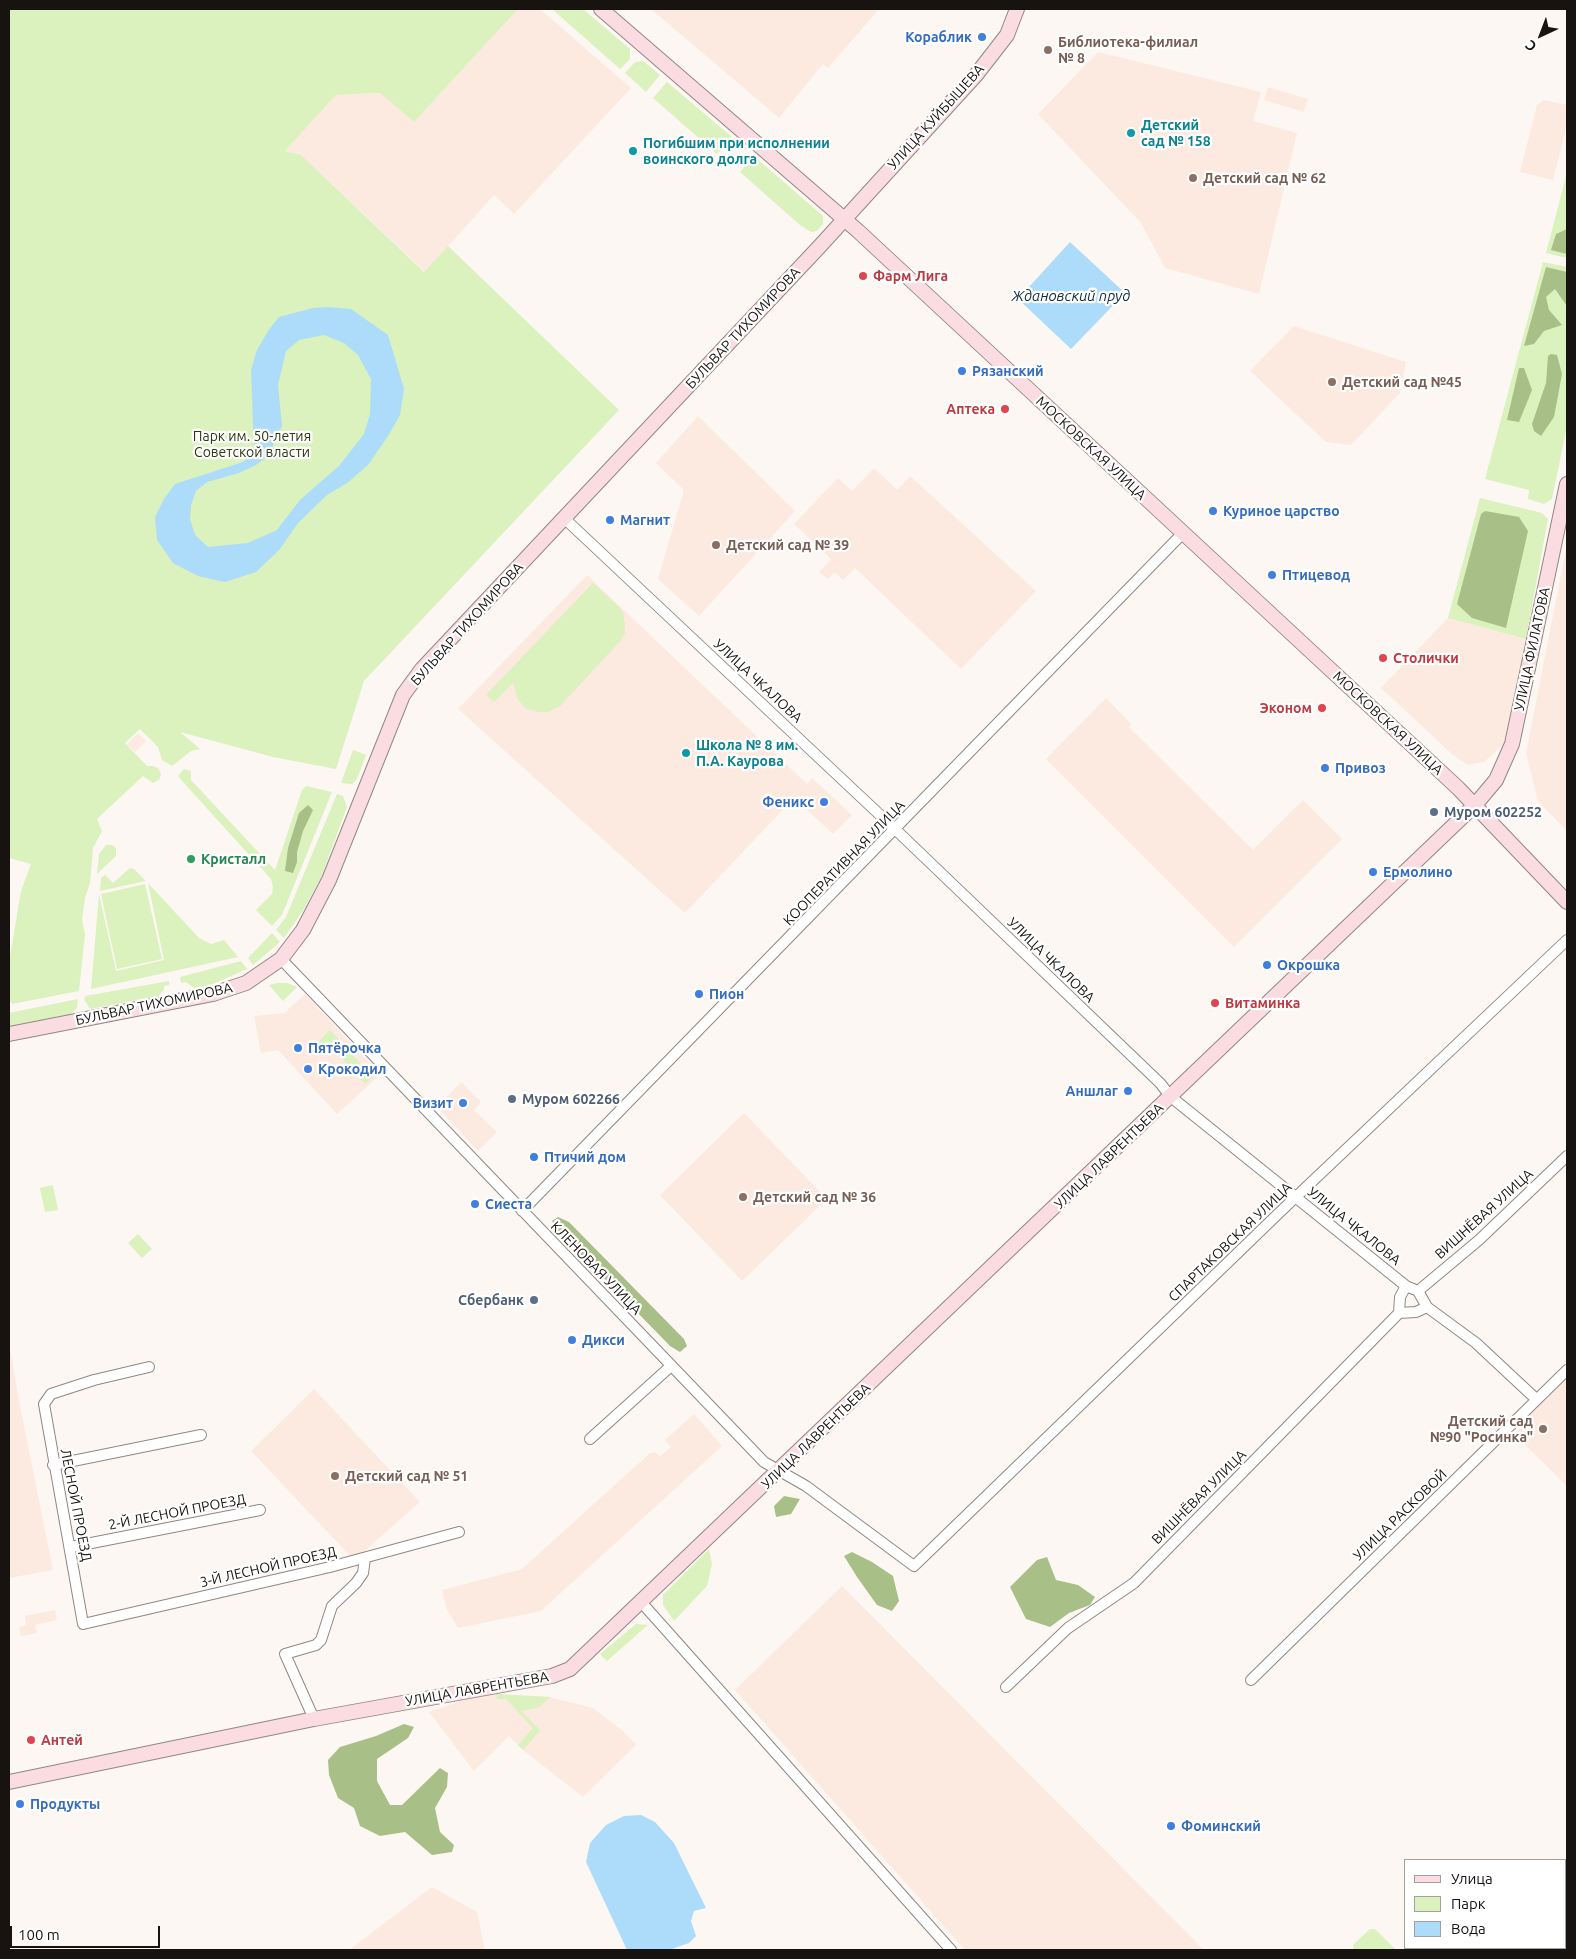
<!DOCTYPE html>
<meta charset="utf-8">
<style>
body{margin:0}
#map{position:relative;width:1576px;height:1959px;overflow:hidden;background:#fdf7f3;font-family:Ubuntu,sans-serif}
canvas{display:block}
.frame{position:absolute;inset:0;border:10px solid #171311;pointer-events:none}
.legend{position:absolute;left:1404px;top:1859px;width:162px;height:90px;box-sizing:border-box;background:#fff;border:1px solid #a2a1a0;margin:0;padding:6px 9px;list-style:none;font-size:15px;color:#171311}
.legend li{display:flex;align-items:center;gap:10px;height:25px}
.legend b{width:25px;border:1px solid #a2a1a0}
.north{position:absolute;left:1516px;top:10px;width:50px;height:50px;-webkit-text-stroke:4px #fff;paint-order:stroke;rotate:223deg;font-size:14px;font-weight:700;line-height:20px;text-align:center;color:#171311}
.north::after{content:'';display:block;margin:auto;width:18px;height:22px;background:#171311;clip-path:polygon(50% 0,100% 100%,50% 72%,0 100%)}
.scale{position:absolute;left:10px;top:1926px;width:150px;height:22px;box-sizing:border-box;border:2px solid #171311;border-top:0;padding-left:6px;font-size:15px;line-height:18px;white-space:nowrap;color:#171311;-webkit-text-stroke:4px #fff;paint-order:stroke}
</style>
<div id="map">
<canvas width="1576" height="1959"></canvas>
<div class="frame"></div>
<ul class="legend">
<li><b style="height:6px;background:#fbdce2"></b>Улица</li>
<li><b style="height:14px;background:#dbf1be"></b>Парк</li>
<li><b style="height:14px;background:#acdcfa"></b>Вода</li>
</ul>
<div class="north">С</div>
<div class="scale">100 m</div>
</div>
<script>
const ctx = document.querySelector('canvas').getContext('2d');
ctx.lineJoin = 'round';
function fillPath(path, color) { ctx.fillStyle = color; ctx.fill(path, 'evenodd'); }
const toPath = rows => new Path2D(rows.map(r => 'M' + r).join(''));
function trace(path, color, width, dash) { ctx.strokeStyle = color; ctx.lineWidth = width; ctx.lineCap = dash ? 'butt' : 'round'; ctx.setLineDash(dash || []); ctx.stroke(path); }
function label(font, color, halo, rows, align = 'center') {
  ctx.font = font + ' Ubuntu,sans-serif'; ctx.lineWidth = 4.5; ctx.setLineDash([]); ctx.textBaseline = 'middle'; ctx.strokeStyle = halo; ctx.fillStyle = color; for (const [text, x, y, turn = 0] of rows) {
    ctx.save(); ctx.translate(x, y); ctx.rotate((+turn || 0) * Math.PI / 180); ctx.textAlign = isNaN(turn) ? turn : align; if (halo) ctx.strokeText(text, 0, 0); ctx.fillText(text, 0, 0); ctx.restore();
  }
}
fillPath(toPath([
 [518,9,540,9,631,88,514,214,494,195,425,272,301,155,285,151,336,95,380,93,414,122],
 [651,9,879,9,828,68,823,64,779,118],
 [1098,52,1261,92,1253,121,1297,133,1259,294,1165,268,1141,223,1038,114],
 [1268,87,1308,99,1304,112,1264,100],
 [1544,100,1567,105,1567,125,1553,180,1520,172,1537,105],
 [1294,326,1406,362,1400,393,1351,445,1326,442,1250,371],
 [698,416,795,511,699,616,658,579,684,490,656,463],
 [874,468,897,490,910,476,1036,591,961,669,855,568,843,580,834,572,828,579,819,572,831,559,794,524,838,478,852,491],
 [1567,544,1567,831,1538,801,1526,753],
 [587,575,807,784,812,778,852,815,833,834,794,798,685,913,458,709],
 [1448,618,1526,639,1504,744,1484,762,1468,765,1453,755,1381,688],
 [1106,698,1131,724,1129,727,1253,850,1303,800,1342,839,1234,947,1046,759],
 [138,733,146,741,135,752,127,744],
 [305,994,380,1075,337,1114,278,1050,261,1053,254,1016,284,1013],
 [461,1082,481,1102,474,1110,497,1132,478,1151,437,1107],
 [744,1113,827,1199,742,1281,660,1195],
 [9,1341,18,1396,53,1570,9,1578],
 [1567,1379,1567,1486,1516,1436,1521,1422],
 [314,1389,420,1502,354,1560,251,1451],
 [694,1414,722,1446,541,1611,458,1628,447,1610,442,1590,522,1569,650,1453,655,1452,660,1456,671,1447,665,1440],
 [842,1586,1204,1950,965,1950,735,1690],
 [55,1610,57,1620,35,1625,37,1633,21,1636,19,1627,26,1625,25,1616],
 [496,1694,550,1697,593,1708,623,1731,636,1745,583,1797,523,1750,509,1736,474,1771,429,1712,470,1698],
 [432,1887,477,1912,485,1950,349,1950]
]), '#fceae0');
fillPath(toPath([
 [9,9,518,9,414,122,380,93,336,95,285,151,301,155,424,272,448,246,619,410,364,681,336,769,273,757,180,732,200,749,191,751,172,766,162,760,158,747,140,729,125,743,147,766,153,766,159,769,161,775,159,780,153,783,143,776,97,819,102,831,93,848,90,883,85,898,82,920,85,934,79,991,12,1004,9,999,9,962,21,891,31,864,9,858],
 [552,9,583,9,630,49,630,59,620,69],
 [643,61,660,75,646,92,625,73,635,62],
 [667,82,732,137,717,154,653,98],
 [754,156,823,216,823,224,817,231,811,232,800,225,740,172],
 [1567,172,1567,258,1546,253],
 [1543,262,1567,267,1567,426,1552,499,1544,504,1528,499,1529,490,1485,479],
 [1480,498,1542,513,1548,519,1526,639,1448,618],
 [593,583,620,608,624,615,625,633,621,640,560,706,548,712,538,712,527,709,518,700,513,683,494,702,486,695],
 [353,750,366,755,357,779,352,784,341,783],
 [184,769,191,771,191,780,275,870,302,790,306,786,332,792,282,915,272,926,256,910,272,894,273,887,271,879,183,782,178,776],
 [337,794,343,796,347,807,322,875,304,909,284,938,276,930,286,917],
 [106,845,112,845,116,848,116,856,97,874,99,854],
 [130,868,134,869,146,881,100,891,101,878,105,875,113,883],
 [148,883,199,938,211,944,224,940,238,957,91,989,99,894,116,971,164,960],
 [145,884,162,959,117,969,101,894],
 [272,933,280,942,253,965,248,958],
 [241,961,247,969,213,984,195,989,186,982,181,983,180,977],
 [169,981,169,985,164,986,164,990,158,996,90,1009,84,999,85,996],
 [277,983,287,983,297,987,283,1001,269,985],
 [78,999,77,1008,71,1014,9,1026,9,1013],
 [330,1030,373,1077,365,1084,328,1043,322,1047,318,1042],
 [53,1185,58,1210,45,1212,40,1188],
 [138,1234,152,1249,142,1258,128,1243],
 [709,1549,712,1564,707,1586,674,1621,663,1605,663,1595],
 [636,1624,648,1625,607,1661,600,1654],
 [496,1694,550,1697,539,1707,521,1711,540,1730,523,1750,518,1745,533,1728,506,1699,497,1699],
 [1370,1929,1375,1929,1396,1950,1354,1950,1353,1945]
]), '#dbf1be');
fillPath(toPath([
 [1567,229,1567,254,1551,250,1556,234],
 [1546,267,1567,272,1567,306,1555,289,1546,297,1549,310,1562,325,1544,331,1534,344,1524,346],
 [1551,354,1557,355,1562,374,1554,417,1541,436,1534,431,1532,424,1546,383,1548,356],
 [1519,368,1524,368,1532,390,1519,422,1507,420],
 [1485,511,1519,517,1528,531,1506,628,1472,618,1457,604,1481,514],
 [308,805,313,810,303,831,297,852,297,862,293,873,285,871,288,848,299,813],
 [558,1217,569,1222,684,1339,687,1346,680,1352,670,1346,555,1228,552,1221],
 [784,1496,800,1499,791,1514,776,1517,774,1506],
 [852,1552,872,1562,893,1576,899,1601,892,1611,877,1605,857,1577,844,1556],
 [1047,1557,1056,1580,1078,1585,1095,1597,1090,1605,1069,1613,1050,1627,1026,1619,1010,1587,1037,1560],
 [404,1724,414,1727,408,1738,377,1759,377,1781,390,1805,402,1805,440,1768,448,1773,447,1787,435,1808,440,1832,454,1845,452,1852,432,1855,405,1832,380,1836,360,1826,354,1808,338,1798,329,1775,328,1760,340,1747,376,1736]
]), '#a8c087');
fillPath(toPath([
 [1070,242,1125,293,1071,349,1018,299],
 [327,307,351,309,388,335,404,389,400,415,388,436,368,465,347,483,327,495,298,523,280,549,256,572,225,582,198,576,173,563,157,540,155,517,164,499,175,484,243,462,254,451,251,370,257,350,268,331,279,317,313,308],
 [324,335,344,343,358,355,371,379,370,414,364,434,339,466,300,500,277,530,248,543,208,547,195,535,190,519,191,505,196,491,207,482,239,473,256,465,269,455,282,426,278,385,286,351,299,340],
 [641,1815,655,1822,674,1843,706,1908,694,1911,691,1921,696,1936,689,1943,669,1950,627,1950,586,1862,590,1843,606,1825,624,1816]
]), '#acdcfa');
const street = toPath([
 [564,518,896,830,1160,1083,1171,1097,1406,1286,1418,1291,1427,1307,1476,1343,1536,1399],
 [281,959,764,1462,806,1486,914,1566,1280,1212,1567,940],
 [522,1211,1183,533],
 [1418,1291,1479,1240,1567,1156],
 [1399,1313,1400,1297,1406,1286],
 [149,1367,94,1380,51,1394,44,1404,83,1624,330,1567,459,1532],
 [590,1439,671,1366],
 [53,1465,201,1435],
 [71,1547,260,1510],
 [642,1603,951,1950],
 [1251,1680,1567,1370],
 [1006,1687,1068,1628,1134,1583,1399,1313,1416,1312,1427,1307],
 [314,1719,285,1654,316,1645,321,1640,332,1606,356,1583,363,1573,365,1558]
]);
const secondary = toPath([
 [601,9,858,231,1458,788,1567,902],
 [9,1034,213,994,246,983,281,959,303,930,329,880,403,695,422,669,820,246,976,75,1007,35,1017,9],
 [9,1782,314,1719,552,1676,570,1669,1475,805,1496,780,1512,744,1567,484]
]);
trace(street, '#918782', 12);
trace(secondary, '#918782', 16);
trace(street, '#fff', 10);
trace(secondary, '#fbdce2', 14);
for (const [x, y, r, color] of [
 [982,37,5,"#3f7fe0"],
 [1048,50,5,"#8d6e63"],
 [1131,133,5,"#0f9aa8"],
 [633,151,5,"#0f9aa8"],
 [1193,178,5,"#8d6e63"],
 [863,276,5,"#e0444e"],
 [962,371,5,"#3f7fe0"],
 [1332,382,5,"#8d6e63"],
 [1005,409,5,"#e0444e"],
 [1213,511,5,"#3f7fe0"],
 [610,520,5,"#3f7fe0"],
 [716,545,5,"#8d6e63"],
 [1272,575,5,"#3f7fe0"],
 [1383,658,5,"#e0444e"],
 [1322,708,5,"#e0444e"],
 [686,753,5,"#0f9aa8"],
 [1325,768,5,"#3f7fe0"],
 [824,802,5,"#3f7fe0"],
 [1434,812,5,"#5c6f8a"],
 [191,859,5,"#2e9e5b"],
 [1373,872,5,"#3f7fe0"],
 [1267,965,5,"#3f7fe0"],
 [699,994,5,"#3f7fe0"],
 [1215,1003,5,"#e0444e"],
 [298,1048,5,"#3f7fe0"],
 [308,1069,5,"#3f7fe0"],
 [1128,1091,5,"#3f7fe0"],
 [512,1099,5,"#5c6f8a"],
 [463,1103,5,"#3f7fe0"],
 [534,1157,5,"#3f7fe0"],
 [743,1197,5,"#8d6e63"],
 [475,1204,5,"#3f7fe0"],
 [534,1300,5,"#5c6f8a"],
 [572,1340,5,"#3f7fe0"],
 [1543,1429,5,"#8d6e63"],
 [335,1476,5,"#8d6e63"],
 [31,1740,5,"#e0444e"],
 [20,1804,5,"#3f7fe0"],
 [1171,1826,5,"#3f7fe0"]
]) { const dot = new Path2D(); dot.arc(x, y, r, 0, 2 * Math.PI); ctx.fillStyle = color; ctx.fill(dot); trace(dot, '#fff', 2); }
label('bold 14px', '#366cbe', '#fff', [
 ["Кораблик",972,37,"right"],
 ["Рязанский",972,371],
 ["Куриное царство",1223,511],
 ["Магнит",620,520],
 ["Птицевод",1282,575],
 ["Привоз",1335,768],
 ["Феникс",814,802,"right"],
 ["Ермолино",1383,872],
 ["Окрошка",1277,965],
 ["Пион",709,994],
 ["Пятёрочка",308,1048],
 ["Крокодил",318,1069],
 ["Аншлаг",1118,1091,"right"],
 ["Визит",453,1103,"right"],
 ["Птичий дом",544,1157],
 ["Сиеста",485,1204],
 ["Дикси",582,1340],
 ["Продукты",30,1804],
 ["Фоминский",1181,1826]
], 'left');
label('bold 14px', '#785e54', '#fff', [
 ["Библиотека-филиал",1058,42],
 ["№ 8",1058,58],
 ["Детский сад № 62",1203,178],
 ["Детский сад №45",1342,382],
 ["Детский сад № 39",726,545],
 ["Детский сад № 36",753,1197],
 ["Детский сад",1533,1421,"right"],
 ["№90 \"Росинка\"",1533,1437,"right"],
 ["Детский сад № 51",345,1476]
], 'left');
label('14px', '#171311', '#fff', [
 ["УЛИЦА КУЙБЫШЕВА",936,117,-48],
 ["БУЛЬВАР ТИХОМИРОВА",743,328,-47],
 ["МОСКОВСКАЯ УЛИЦА",1091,448,43],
 ["БУЛЬВАР ТИХОМИРОВА",467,624,-48],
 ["УЛИЦА ФИЛАТОВА",1532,649,-78],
 ["УЛИЦА ЧКАЛОВА",758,681,43],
 ["МОСКОВСКАЯ УЛИЦА",1388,723,43],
 ["КООПЕРАТИВНАЯ УЛИЦА",844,863,-46],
 ["УЛИЦА ЧКАЛОВА",1051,960,44],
 ["БУЛЬВАР ТИХОМИРОВА",154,1004,-12],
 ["УЛИЦА ЛАВРЕНТЬЕВА",1109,1156,-44],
 ["ВИШНЁВАЯ УЛИЦА",1484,1214,-42],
 ["УЛИЦА ЧКАЛОВА",1354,1226,39],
 ["СПАРТАКОВСКАЯ УЛИЦА",1230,1242,-44],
 ["КЛЕНОВАЯ УЛИЦА",596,1268,46],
 ["УЛИЦА ЛАВРЕНТЬЕВА",816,1436,-44],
 ["ВИШНЁВАЯ УЛИЦА",1199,1497,-45],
 ["ЛЕСНОЙ ПРОЕЗД",76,1505,79],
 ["2-Й ЛЕСНОЙ ПРОЕЗД",177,1512,-11],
 ["УЛИЦА РАСКОВОЙ",1400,1515,-44],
 ["3-Й ЛЕСНОЙ ПРОЕЗД",268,1567,-13],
 ["УЛИЦА ЛАВРЕНТЬЕВА",477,1689,-10]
]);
label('bold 14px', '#0d838f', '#fff', [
 ["Детский",1141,125],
 ["сад № 158",1141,141],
 ["Погибшим при исполнении",643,143],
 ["воинского долга",643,159],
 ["Школа № 8 им.",696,745],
 ["П.А. Каурова",696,761]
], 'left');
label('bold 14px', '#be3a42', '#fff', [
 ["Фарм Лига",873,276],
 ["Аптека",995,409,"right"],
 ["Столички",1393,658],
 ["Эконом",1312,708,"right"],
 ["Витаминка",1225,1003],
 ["Антей",41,1740]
], 'left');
label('14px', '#2b3a11', '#fff', [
 ["Парк им. 50-летия",252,436],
 ["Советской власти",252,452]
]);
label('bold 14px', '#4e5e75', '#fff', [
 ["Муром 602252",1444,812],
 ["Муром 602266",522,1099],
 ["Сбербанк",524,1300,"right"]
], 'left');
label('bold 14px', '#27864d', '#fff', [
 ["Кристалл",201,859]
], 'left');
label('italic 15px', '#102c3c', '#fff', [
 ["Ждановский пруд",1071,296]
]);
</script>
